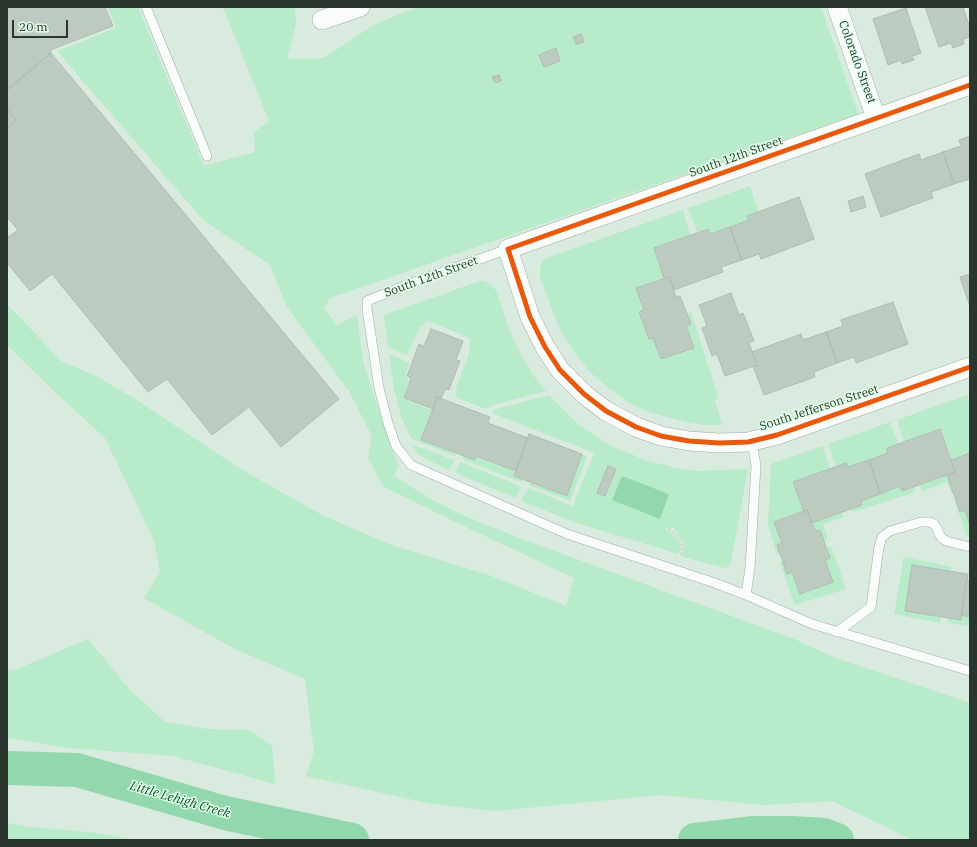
<!DOCTYPE html>
<style>
body{margin:0}
#map{position:relative;width:977px;height:847px;overflow:hidden;background:#d9eade;font-family:"IBM Plex Serif",serif}
canvas{display:block}
.frame{position:absolute;inset:0;border:8px solid #2a362e;pointer-events:none}
.scale{position:absolute;left:12px;top:20px;width:56px;height:18px;box-sizing:border-box;border:2px solid #2a362e;border-top:0;padding-left:5px;font-size:12px;line-height:14px;white-space:nowrap;color:#2a362e;-webkit-text-stroke:3px #e0fee8;paint-order:stroke}
</style>
<div id="map">
<canvas width="977" height="847"></canvas>
<div class="frame"></div>
<div class="scale">20 m</div>
</div>
<script>
const ctx = document.querySelector('canvas').getContext('2d');
ctx.lineJoin = 'round';
function fillPath(path, color) { ctx.fillStyle = color; ctx.fill(path, 'evenodd'); }
const toPath = rows => new Path2D(rows.map(r => 'M' + r).join(''));
function trace(path, color, width, dash) { ctx.strokeStyle = color; ctx.lineWidth = width; ctx.lineCap = dash ? 'butt' : 'round'; ctx.setLineDash(dash || []); ctx.stroke(path); }
function label(font, color, halo, rows, align = 'center') {
  ctx.font = font + ' "IBM Plex Serif",serif'; ctx.lineWidth = 3; ctx.setLineDash([]); ctx.textBaseline = 'middle'; ctx.strokeStyle = halo; ctx.fillStyle = color; for (const [text, x, y, turn = 0] of rows) {
    ctx.save(); ctx.translate(x, y); ctx.rotate((+turn || 0) * Math.PI / 180); ctx.textAlign = isNaN(turn) ? turn : align; if (halo) ctx.strokeText(text, 0, 0); ctx.fillText(text, 0, 0); ctx.restore();
  }
}
fillPath(toPath([
 [108,7,138,7,204,166,255,152,254,132,269,121,223,7,295,7,296,24,287,59,324,58,375,24,418,7,821,7,858,114,330,298,324,309,337,325,357,315,363,362,390,444,399,466,394,476,427,497,471,519,522,539,794,639,833,657,970,703,970,840,913,840,832,801,763,805,661,795,495,811,432,804,306,776,314,751,305,679,233,648,144,598,160,572,154,540,105,438,55,392,7,345,7,304,62,362,94,375,132,397,239,468,322,515,391,545,489,575,566,606,574,578,468,528,384,487,368,458,372,436,349,391,286,306,270,265,203,220,57,51,116,28],
 [750,186,758,212,747,216,749,220,710,234,708,229,698,233,688,208],
 [683,210,690,235,654,248,664,278,636,288,644,310,639,312,649,339,653,338,661,359,694,348,686,326,691,324,687,314,691,312,718,397,715,400,722,425,705,425,686,422,648,412,631,404,610,389,590,372,573,350,559,328,540,277,540,271,541,264,544,260,549,257],
 [482,281,486,282,492,285,496,291,510,331,521,355,533,375,546,391,493,405,486,409,458,398,455,393,457,385,468,357,470,349,470,338,428,321,420,327,407,355,388,347,384,315,477,282],
 [389,354,410,363,404,377,409,379,403,399,431,410,421,440,456,454,455,456,419,442,413,439,410,436,402,419,398,405,394,389],
 [549,395,579,425,603,441,614,447,645,460,676,468,699,471,748,469,731,562,729,567,725,568,683,557,685,546,684,542,674,530,675,528,665,528,678,540,680,543,681,547,678,554,574,522,521,501,528,488,573,506,594,453,492,413,496,409],
 [967,395,970,403,970,453,951,460,940,429,904,442,897,420],
 [890,422,898,444,887,448,888,453,848,467,846,463,836,466,828,444],
 [411,444,454,460,450,470,427,460,418,453],
 [823,446,830,469,793,482,804,512,774,522,782,543,780,554,777,555,768,525,771,464],
 [582,454,587,457,570,501,529,485,530,482,567,496],
 [463,456,475,460,476,456,516,471,514,476,522,479,521,482,462,459],
 [460,462,520,486,516,498,456,473],
 [947,475,954,494,952,494,947,482,922,491,919,485],
 [900,486,902,491,914,487,915,492,853,512,851,509,861,501],
 [955,501,956,501,960,512,965,510,970,525,970,536,967,537],
 [841,512,844,517,823,524,828,539,824,541,820,530,815,531,812,523],
 [831,546,846,589,795,605,780,563,783,562,792,572,801,594,833,582,825,560,830,558,826,547],
 [904,557,951,567,950,571,912,566,905,611,941,617,940,623,894,614],
 [961,615,970,617,970,626,947,623,948,618,960,620],
 [88,639,129,689,165,722,207,729,250,730,272,746,275,784,173,756,69,748,7,738,7,671,17,669],
 [7,823,32,827,97,833,136,840,7,840]
]), '#b7ebc9');
fillPath(toPath([
 [622,476,669,494,660,519,612,500]
]), '#92d8ac');
trace(toPath([
 [7,768,77,770,225,813,352,840],
 [695,840,754,833,792,833,824,835,837,840]
]), '#92d8ac', 34);
const building = toPath([
 [7,7,105,7,113,26,50,50,51,53,7,90,7,7],
 [925,7,963,7,970,28,970,37,963,39,964,44,953,48,951,43,939,47,925,7],
 [906,8,921,53,912,56,914,60,902,64,901,60,888,65,873,19,906,8],
 [581,34,584,42,576,44,573,37,581,34],
 [556,48,560,61,544,67,539,55,556,48],
 [51,53,339,399,281,447,249,407,212,435,167,379,148,392,52,274,30,291,7,263,7,238,18,230,7,217,7,128,16,120,7,109,7,90,51,53],
 [499,75,501,81,495,83,492,77,499,75],
 [7,109,16,120,7,128,7,109],
 [970,136,970,179,954,184,943,152,961,146,959,140,970,136],
 [943,152,954,184,931,192,933,198,881,217,865,174,919,154,921,160,943,152],
 [863,196,866,207,851,212,848,201,863,196],
 [799,197,814,239,761,259,759,254,742,260,730,227,749,220,747,216,799,197],
 [730,227,742,260,721,267,723,272,674,290,669,277,664,278,654,248,708,229,710,234,730,227],
 [970,274,970,307,960,277,970,274],
 [669,277,676,297,680,296,691,324,686,326,694,348,661,359,653,338,649,339,639,312,644,310,636,288,669,277],
 [731,293,739,315,743,313,754,341,749,343,757,365,725,376,717,354,712,356,702,328,707,326,699,305,731,293],
 [893,302,908,344,856,363,854,357,837,363,826,332,843,326,841,320,893,302],
 [431,329,463,341,456,360,460,361,449,390,445,389,441,399,437,397,433,409,404,398,411,378,407,376,419,344,424,346,431,329],
 [826,332,837,363,814,372,815,377,764,395,753,366,757,365,752,352,801,334,803,340,826,332],
 [437,397,490,417,488,423,528,438,516,471,476,456,475,460,421,440,437,397],
 [940,429,955,472,902,491,900,486,880,494,869,460,888,453,887,448,940,429],
 [529,434,582,454,567,496,514,476,529,434],
 [970,453,970,525,965,510,960,512,947,475,955,472,951,460,970,453],
 [869,460,880,494,861,501,862,505,812,523,807,510,804,512,793,482,846,463,848,467,869,460],
 [608,466,616,469,605,496,597,493,608,466],
 [807,510,815,531,820,530,830,558,825,560,833,582,800,594,792,572,787,574,777,545,782,543,774,522,807,510],
 [912,565,968,574,961,620,905,611,912,565],
 [966,580,970,581,970,617,961,615,966,580]
]);
fillPath(building, '#bccac0');
trace(building, '#afbcb3', 1);
const lane = toPath([
 [146,7,207,156],
 [508,249,409,284,367,301,367,309,379,388,388,423,396,446,411,465,567,534,715,583,746,595,812,624,970,671],
 [746,595,750,568,756,466,752,441],
 [837,632,871,607,879,547,882,537,890,531,921,522,929,522,934,524,937,528,939,534,942,538,946,541,970,547]
]);
const street = toPath([
 [837,7,876,118],
 [322,20,360,7],
 [970,85,508,249,530,317,545,347,560,370,584,394,606,411,636,427,661,436,689,441,719,443,748,442,777,435,970,367]
]);
trace(lane, '#a0ada4', 10);
trace(street, '#a0ada4', 20);
trace(toPath([
 [669,528,671,531,678,537,682,542,683,546,681,556]
]), '#d0d5d2', 2.5, [3, 2]);
trace(lane, '#f9fcfa', 9);
trace(street, '#f9fcfa', 19);
trace(toPath([
 [970,85,508,249,530,317,545,347,560,370,584,394,606,411,636,427,661,436,689,441,719,443,748,442,777,435,970,367]
]), '#e8590c', 5);
label('12px', '#2a362e', '#e0fee8', [
 ["Colorado Street",857,62,70],
 ["South 12th Street",736,157,-20],
 ["South 12th Street",431,277,-20],
 ["South Jefferson Street",819,408,-18]
]);
label('italic 13px', '#0b522e', '#e0fee8', [
 ["Little Lehigh Creek",180,800,16]
]);
</script>
